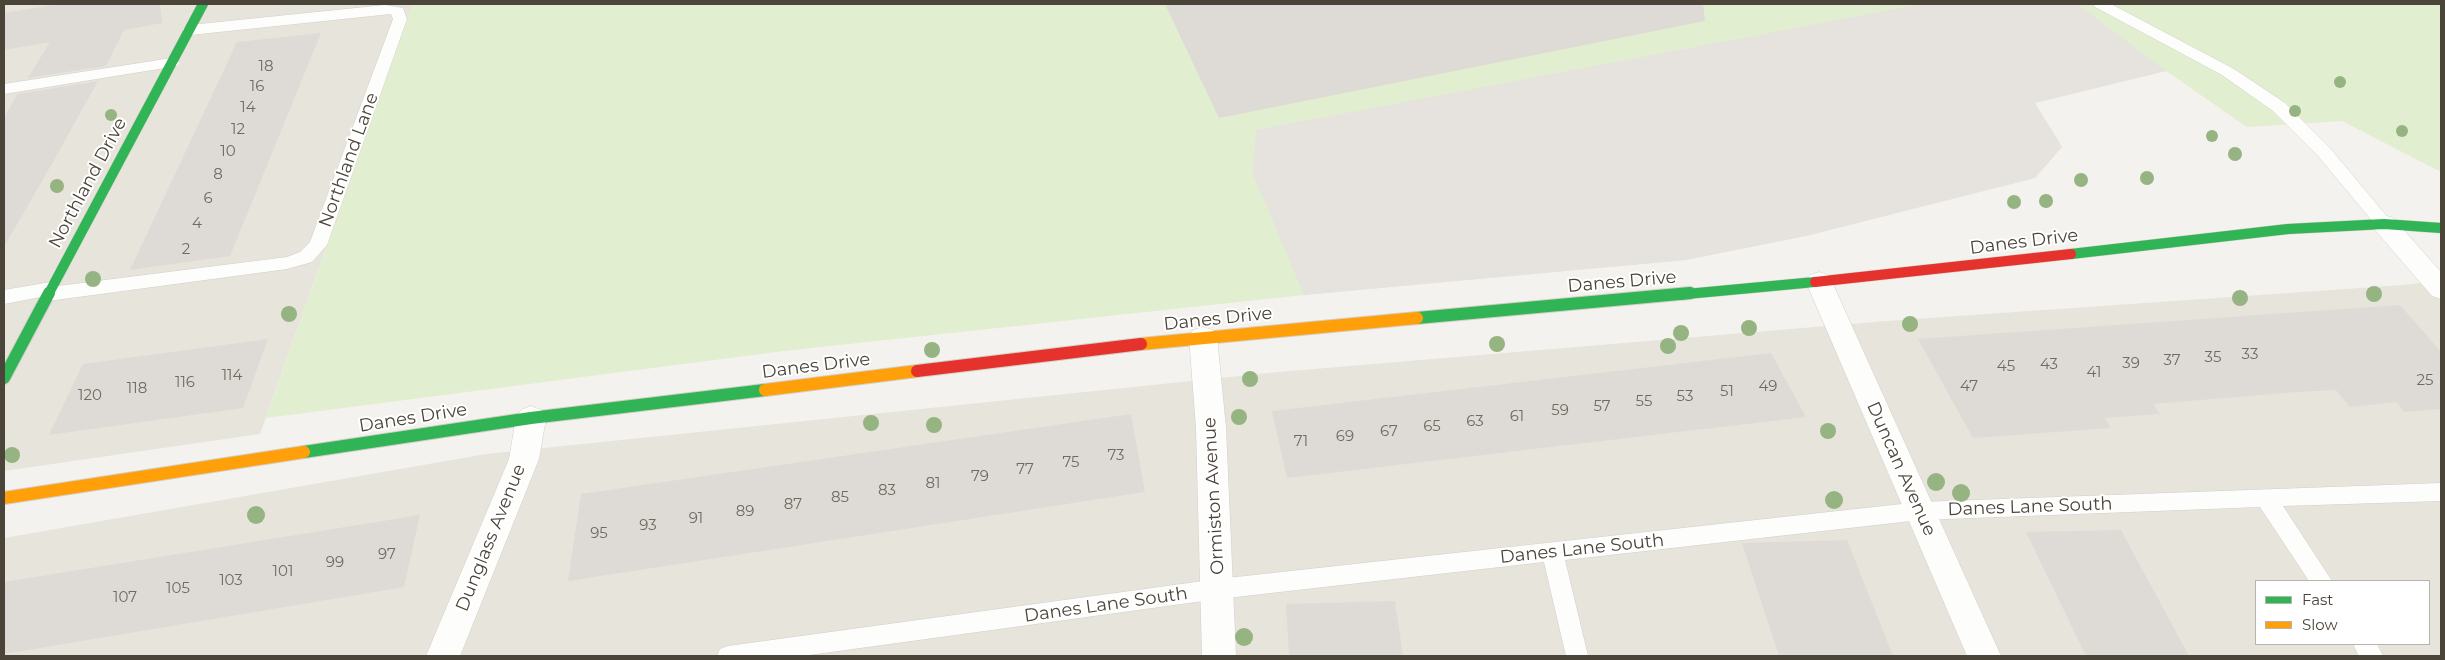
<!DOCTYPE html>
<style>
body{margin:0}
#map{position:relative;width:2445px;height:660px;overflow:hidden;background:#f4f2ee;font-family:Montserrat,sans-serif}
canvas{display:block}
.frame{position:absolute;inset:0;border:5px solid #4b4439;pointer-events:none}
.legend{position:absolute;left:2255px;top:580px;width:175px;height:65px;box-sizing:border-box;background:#fff;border:1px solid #b7b4b0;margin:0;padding:6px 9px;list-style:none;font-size:15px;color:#4b4439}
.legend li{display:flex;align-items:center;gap:10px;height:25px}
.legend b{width:25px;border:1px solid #b7b4b0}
</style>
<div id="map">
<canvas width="2445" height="660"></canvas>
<div class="frame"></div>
<ul class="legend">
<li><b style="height:6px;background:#30b455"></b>Fast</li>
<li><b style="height:6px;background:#ff9f0a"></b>Slow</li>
</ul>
</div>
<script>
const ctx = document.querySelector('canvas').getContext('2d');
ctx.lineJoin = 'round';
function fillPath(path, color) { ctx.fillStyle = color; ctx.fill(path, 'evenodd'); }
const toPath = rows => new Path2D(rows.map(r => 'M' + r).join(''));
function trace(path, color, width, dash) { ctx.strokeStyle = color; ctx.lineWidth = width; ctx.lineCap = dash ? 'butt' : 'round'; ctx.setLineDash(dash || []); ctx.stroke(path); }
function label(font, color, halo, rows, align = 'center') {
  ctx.font = font + ' Montserrat,sans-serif'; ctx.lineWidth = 4; ctx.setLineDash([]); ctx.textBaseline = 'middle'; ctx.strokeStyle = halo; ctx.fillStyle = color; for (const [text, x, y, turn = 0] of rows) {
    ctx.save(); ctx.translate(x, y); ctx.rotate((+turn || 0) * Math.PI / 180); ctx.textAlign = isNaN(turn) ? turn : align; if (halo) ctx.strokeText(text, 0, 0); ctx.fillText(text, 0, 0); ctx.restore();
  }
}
fillPath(toPath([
 [4,4,413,4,260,434,4,471],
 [2441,280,2441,656,4,656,4,538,486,454,1278,372,1886,321,2403,285],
 [2256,581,2429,581,2429,644,2256,644]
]), '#e7e4dc');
fillPath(toPath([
 [413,4,2441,4,2441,172,2342,121,2247,127,2166,71,2035,103,2062,147,2035,178,1806,236,1686,260,1304,295,784,351,266,418]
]), '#e1eecf');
fillPath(toPath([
 [1922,4,2077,4,2166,71,2035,103,2062,147,2035,178,1806,236,1686,260,1304,295,1253,174,1256,130]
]), '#e6e3df');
fillPath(toPath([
 [59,4,160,4,162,23,124,30,106,66,28,78,50,42,4,50,4,13],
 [1165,4,1703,4,1705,21,1219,118],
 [321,33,230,256,130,270,237,42],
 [98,81,54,160,4,247,4,117,18,94],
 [2400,305,2441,352,2441,409,2404,412,2397,402,2350,407,2336,390,2297,392,2153,404,2160,414,2104,418,2111,428,1973,438,1918,339],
 [268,339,243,408,49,435,83,364],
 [1771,353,1806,417,1287,478,1272,411],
 [1131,414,1145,492,568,581,581,494],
 [420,515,404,587,4,654,4,582],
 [2121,530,2143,571,2189,656,2086,656,2026,532],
 [1847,540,1893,656,1779,656,1742,543],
 [1395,601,1403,656,1289,656,1286,604]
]), '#dedbd6');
const lane = toPath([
 [2093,4,2111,4,2234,69,2285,103,2330,148,2390,220,2393,224,2390,228,2384,230,2378,228,2318,156,2273,111,2222,75,2095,7,2093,4],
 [385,5,403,8,407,19,327,245,312,262,287,269,48,301,41,297,4,304,4,290,51,282,58,286,287,257,300,252,310,242,393,19,391,14,190,35,182,30,190,25,385,5],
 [172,58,180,63,177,66,4,94,4,84,172,58],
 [2441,483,2441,501,2283,506,2332,581,2309,581,2260,507,1920,520,1565,560,1588,656,1566,656,1544,562,1218,599,802,656,717,656,720,649,728,646,1218,579,1920,502,2441,483],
 [2353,644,2377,644,2383,656,2359,656,2353,644]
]);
const street = toPath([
 [2384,215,2393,218,2441,272,2441,299,2432,296,2375,230,2371,224,2375,218,2384,215],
 [1819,272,1828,275,1832,282,2001,656,1967,656,1806,282,1810,275,1819,272],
 [1203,327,1213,330,1217,337,1226,428,1236,656,1202,656,1196,428,1189,337,1193,330,1203,327],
 [531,406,541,410,546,418,539,459,460,656,426,656,509,459,516,418,521,410,531,406]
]);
const fastFar1 = toPath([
 [2071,254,2288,229,2384,224,2441,228],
 [48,295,203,4],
 [1676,295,1815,282]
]);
const fast = toPath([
 [1417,318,1690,293],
 [4,378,49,293],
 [304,452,531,418,765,390]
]);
const slow = toPath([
 [1141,344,1417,318],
 [765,390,917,371],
 [4,498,304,452]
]);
const jamFar1 = toPath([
 [1815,282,2071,254]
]);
const jam = toPath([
 [917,371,1141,344]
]);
trace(lane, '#d2d0cb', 1);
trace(street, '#d2d0cb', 1);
trace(fastFar1, '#d3cfc5', 11);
trace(fast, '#d3cfc5', 14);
trace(slow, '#d3cfc5', 14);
trace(jamFar1, '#d3cfc5', 11);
trace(jam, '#d3cfc5', 14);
fillPath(lane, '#fdfdfc');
fillPath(street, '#fdfdfc');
trace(fastFar1, '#30b455', 10);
trace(fast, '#30b455', 12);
trace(slow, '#ff9f0a', 12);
trace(jamFar1, '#e5322d', 10);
trace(jam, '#e5322d', 12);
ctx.fillStyle = '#96b382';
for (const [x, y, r] of [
 [2340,82,6],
 [2295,111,6],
 [111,115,6],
 [2402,131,6],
 [2212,136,6],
 [2235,154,7],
 [2147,178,7],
 [2081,180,7],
 [57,186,7],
 [2046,201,7],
 [2014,202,7],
 [93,279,8],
 [2374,294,8],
 [2240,298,8],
 [289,314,8],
 [1910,324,8],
 [1749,328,8],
 [1681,333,8],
 [1497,344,8],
 [1668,346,8],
 [932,350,8],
 [1250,379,8],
 [1239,417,8],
 [871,423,8],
 [934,425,8],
 [1828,431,8],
 [12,455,8],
 [1936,482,9],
 [1961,493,9],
 [1834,500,9],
 [256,515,9],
 [1244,637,9]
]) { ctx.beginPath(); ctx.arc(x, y, r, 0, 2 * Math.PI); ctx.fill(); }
label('15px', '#706a61', null, [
 ["18",266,67],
 ["16",257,87],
 ["14",248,108],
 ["12",238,130],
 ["10",228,152],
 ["8",218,175],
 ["6",208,199],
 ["4",197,224],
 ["2",186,250],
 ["33",2250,355],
 ["35",2213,358],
 ["37",2172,361],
 ["39",2131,364],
 ["43",2049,365],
 ["45",2006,367],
 ["41",2094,373],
 ["114",232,376],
 ["25",2425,381],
 ["116",185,383],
 ["49",1768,387],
 ["47",1969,387],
 ["118",137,389],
 ["51",1727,392],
 ["120",90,396],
 ["53",1685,397],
 ["55",1644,402],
 ["57",1602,407],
 ["59",1560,411],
 ["61",1517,417],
 ["63",1475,422],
 ["65",1432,427],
 ["67",1389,432],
 ["69",1345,437],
 ["71",1301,442],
 ["73",1116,456],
 ["75",1071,463],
 ["77",1025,470],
 ["79",980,477],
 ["81",933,484],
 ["83",887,491],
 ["85",840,498],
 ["87",793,505],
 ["89",745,512],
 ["91",696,519],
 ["93",648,526],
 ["95",599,534],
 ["97",387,555],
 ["99",335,563],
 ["101",283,572],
 ["103",231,581],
 ["105",178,589],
 ["107",125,598]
]);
label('18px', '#4b4439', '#fff', [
 ["Northland Lane",349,160,-70],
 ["Northland Drive",88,183,-62],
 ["Danes Drive",2024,242,-7],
 ["Danes Drive",1622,282,-5],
 ["Danes Drive",1218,319,-6],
 ["Danes Drive",816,366,-7],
 ["Danes Drive",413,418,-9],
 ["Duncan Avenue",1901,469,66],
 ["Ormiston Avenue",1214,496,-93],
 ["Danes Lane South",2030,507,-2],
 ["Dunglass Avenue",491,538,-68],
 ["Danes Lane South",1582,549,-6],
 ["Danes Lane South",1106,605,-8]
]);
</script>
